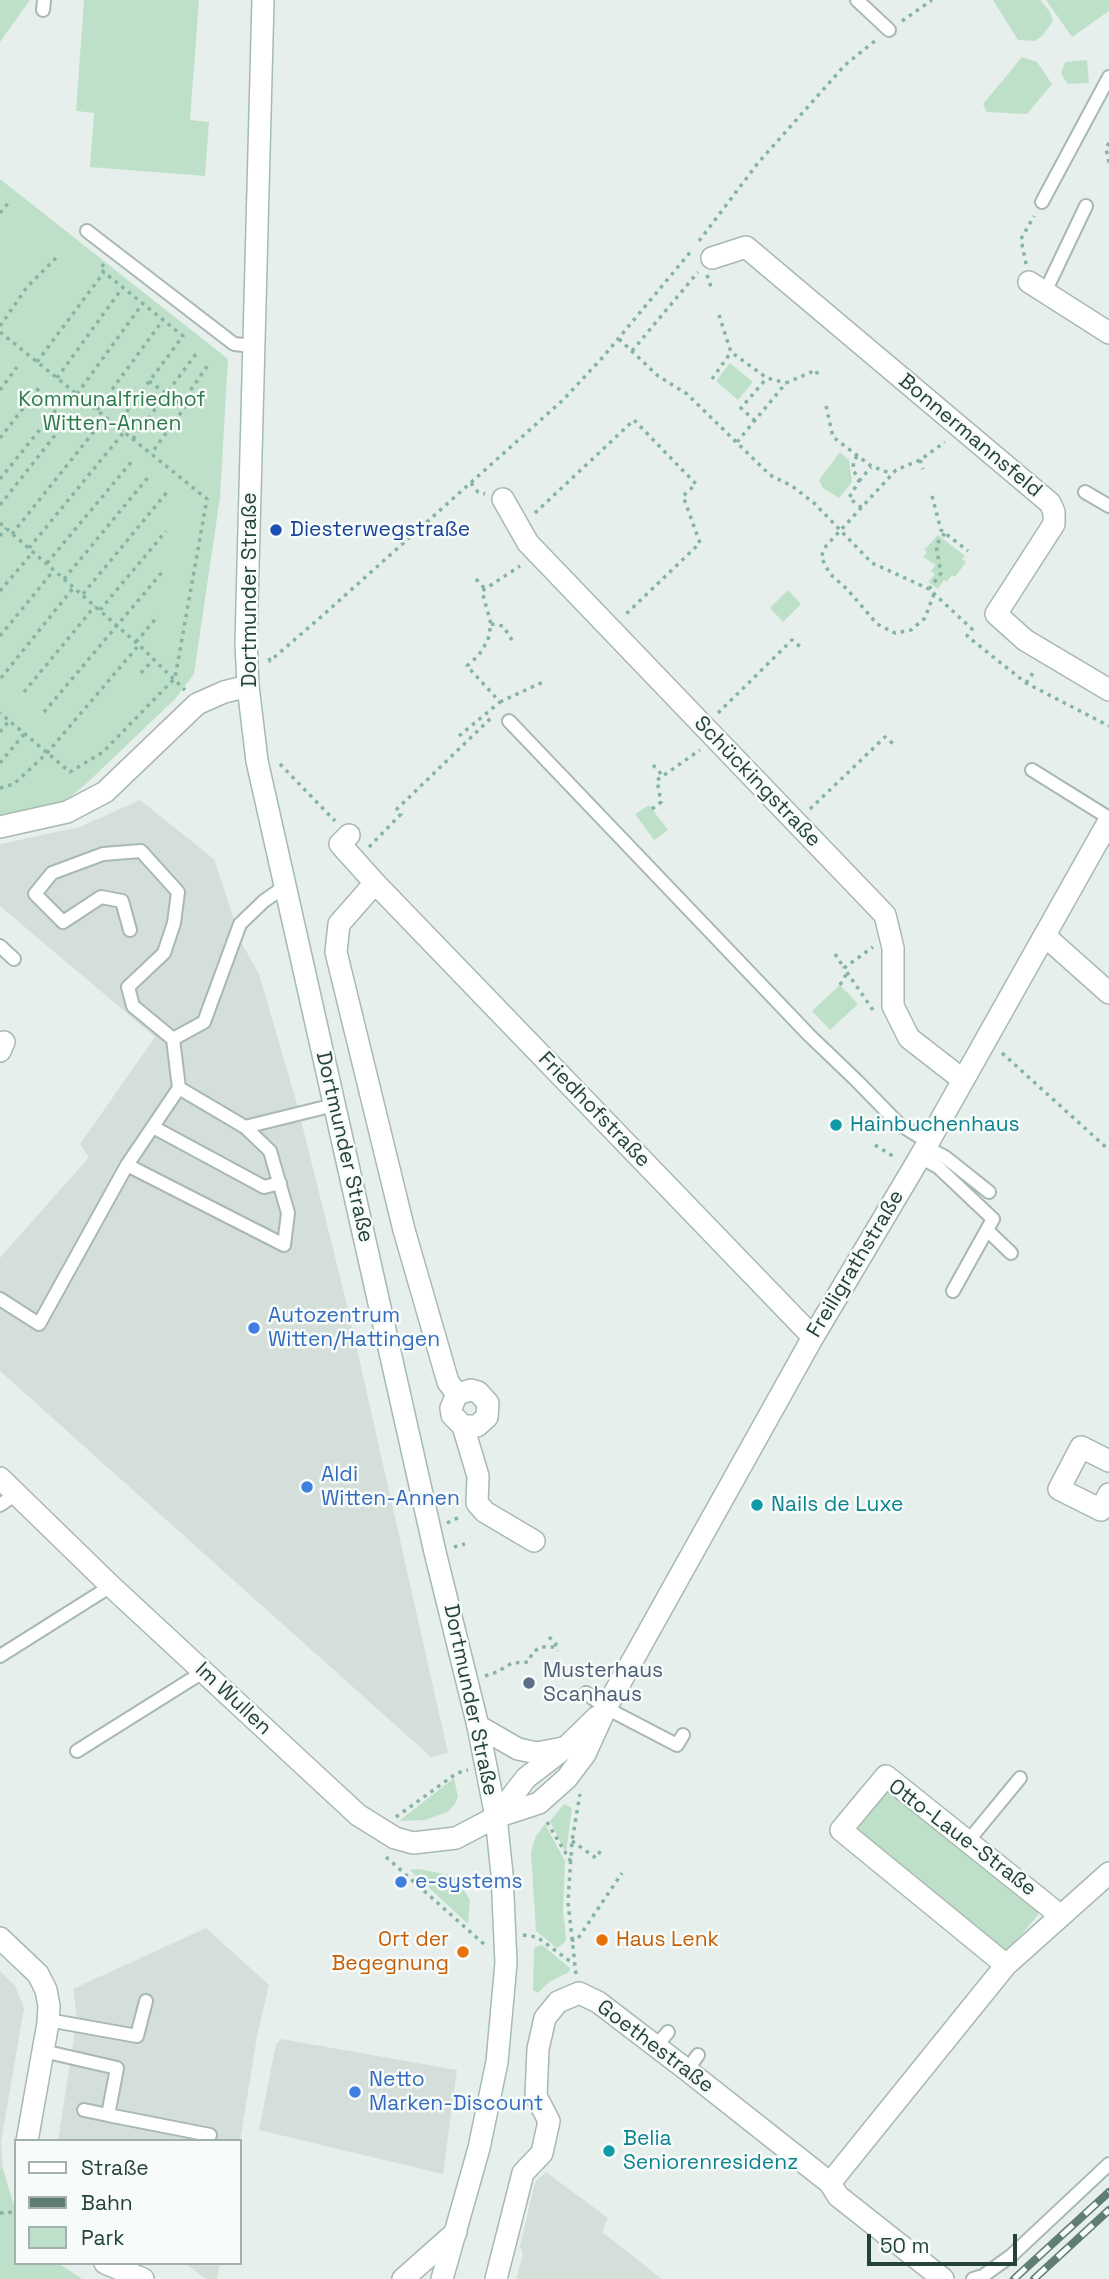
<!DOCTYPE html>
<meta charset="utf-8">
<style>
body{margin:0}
#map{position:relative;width:1109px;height:2279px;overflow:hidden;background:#e6efeb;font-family:"Space Grotesk",sans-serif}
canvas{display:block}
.legend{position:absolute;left:14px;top:2139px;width:228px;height:126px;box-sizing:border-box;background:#f7fbf9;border:2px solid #a3b1ad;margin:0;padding:9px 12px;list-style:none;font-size:21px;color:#24423a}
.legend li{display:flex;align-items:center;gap:14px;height:35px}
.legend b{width:35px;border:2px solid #a3b1ad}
.scale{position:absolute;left:867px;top:2234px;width:150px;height:32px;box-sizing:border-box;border:4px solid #24423a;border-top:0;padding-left:9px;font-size:21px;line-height:24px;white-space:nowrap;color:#24423a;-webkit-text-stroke:5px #f7fbf9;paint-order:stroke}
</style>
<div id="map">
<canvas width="1109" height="2279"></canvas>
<ul class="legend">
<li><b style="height:9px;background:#fff"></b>Straße</li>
<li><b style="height:9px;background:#5f7d75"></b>Bahn</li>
<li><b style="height:19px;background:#bfe0c8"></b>Park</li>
</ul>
<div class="scale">50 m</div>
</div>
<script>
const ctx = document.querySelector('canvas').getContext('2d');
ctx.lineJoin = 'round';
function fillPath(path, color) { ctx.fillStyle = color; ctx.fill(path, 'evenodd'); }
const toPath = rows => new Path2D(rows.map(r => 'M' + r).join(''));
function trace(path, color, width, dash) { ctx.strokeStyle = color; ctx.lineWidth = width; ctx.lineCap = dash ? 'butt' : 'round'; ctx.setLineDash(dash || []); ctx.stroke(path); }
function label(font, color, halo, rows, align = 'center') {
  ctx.font = font + ' "Space Grotesk",sans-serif'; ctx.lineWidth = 5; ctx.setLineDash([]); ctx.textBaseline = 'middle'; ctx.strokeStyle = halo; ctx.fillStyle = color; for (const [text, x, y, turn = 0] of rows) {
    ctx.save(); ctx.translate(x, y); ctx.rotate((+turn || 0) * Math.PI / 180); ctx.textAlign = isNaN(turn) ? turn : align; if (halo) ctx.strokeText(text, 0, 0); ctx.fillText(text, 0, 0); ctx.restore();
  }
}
fillPath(toPath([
 [140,800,214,859,242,944,259,974,297,1104,348,1309,448,1753,431,1757,0,1371,0,1258,89,1157,80,1144,155,1037,0,906,0,844,80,827],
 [206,1928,269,1985,257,2036,240,2142,58,2141,77,2018,73,1989],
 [0,1971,15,1986,24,2008,1,2142,3,2169,0,2169],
 [281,2039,457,2070,443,2174,259,2130,276,2044],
 [546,2172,608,2218,602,2232,662,2279,516,2279,523,2255,520,2246,535,2182],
 [185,2263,220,2263,217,2279,206,2279]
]), '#d4dfda');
fillPath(toPath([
 [0,0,30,0,0,42],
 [84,0,199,0,190,120,209,122,205,176,90,167,94,113,76,111],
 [993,0,1040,0,1050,12,1053,21,1042,36,1035,41,1018,40],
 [1046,0,1109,0,1109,11,1072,37],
 [1022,57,1037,62,1052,84,1027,114,987,112,983,104],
 [1087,60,1089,83,1068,84,1061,74,1065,62],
 [0,179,228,359,220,497,194,674,175,699,87,783,66,800,53,805,0,817],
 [730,363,753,382,738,400,716,381],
 [840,452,849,460,852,482,839,498,823,488,819,480],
 [938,535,965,556,962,559,966,562,955,577,952,575,947,582,944,580,938,589,928,582,935,574,931,571,936,565,923,557,927,552,924,550],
 [788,590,801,604,783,622,770,608],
 [649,805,668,830,654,840,635,814],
 [840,985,858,1004,830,1030,812,1011],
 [454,1778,458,1797,455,1804,448,1812,425,1820,399,1821],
 [886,1792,899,1793,1036,1903,1038,1915,1009,1949,996,1950,859,1839,858,1828],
 [564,1804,572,1808,566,1853,550,1821],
 [545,1824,565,1861,563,1911,566,1937,565,1942,557,1948,536,1931,531,1852,536,1836],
 [419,1869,449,1875,458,1880,470,1900,468,1924,410,1870],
 [542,1945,570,1968,569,1972,549,1982,538,1993,533,1990,534,1951,535,1947],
 [0,2169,3,2169,16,2212,16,2263,58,2263,82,2279,0,2279]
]), '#bfe0c8');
const service = toPath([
 [857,0,889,30],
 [43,10,44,0],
 [1042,202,1109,77],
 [87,231,234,344,253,346],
 [1045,292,1086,206],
 [1085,492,1109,506],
 [509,721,810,1036,856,1080,899,1124,928,1142],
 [1032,770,1109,818],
 [130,930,122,901,101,897,63,922,35,894,52,873,103,854,141,851,178,892,174,923,164,953,128,987,133,1006,173,1039],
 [0,946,14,959],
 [179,1088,245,1127,334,1105],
 [153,1127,264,1187,280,1183],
 [926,1147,945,1157,989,1192],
 [920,1157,938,1167,993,1219,953,1291],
 [127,1165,284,1245,288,1213,270,1151,245,1127],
 [987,1230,1011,1253],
 [0,1299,39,1324,127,1165,179,1088,173,1039,204,1022,240,924,264,901,284,887],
 [0,1505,16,1494],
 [0,1656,111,1586],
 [586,1693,606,1708,677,1745,683,1735],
 [77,1751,203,1672],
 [969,1840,1020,1778],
 [48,2020,137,2036,146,2001],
 [656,2046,668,2032],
 [43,2051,117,2068,108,2115,210,2135],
 [687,2070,698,2055],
 [84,2110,108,2115],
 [973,2279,983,2276,1012,2255,1109,2164]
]);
const minor = toPath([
 [712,258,746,247,1050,503,1054,512,1054,524,996,614,1025,640,1109,690],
 [1029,282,1109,333],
 [503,499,528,543,885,915,893,948,893,1006,909,1038,963,1080],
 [0,827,67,812,105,792,197,704,224,692,248,686],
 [349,835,340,844,375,883,813,1337],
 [375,883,339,924,336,952,404,1230,448,1382,457,1394],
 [1045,936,1109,993],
 [0,1051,4,1042],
 [463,1426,477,1426,487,1417,488,1403,478,1392,471,1390,457,1394,451,1408,452,1415,463,1426,478,1476,477,1503,485,1512,534,1541],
 [1109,1461,1081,1447,1059,1489,1101,1510,1109,1494],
 [0,1478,111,1586,358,1815,395,1838,413,1843,456,1838,496,1817,539,1803,567,1778,585,1754,606,1708,813,1337,920,1157,1109,821],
 [478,1726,518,1749,537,1753,563,1748],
 [496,1817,526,1778,565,1748,597,1717],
 [0,1938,38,1974,46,1990,49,2006,48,2023,27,2141],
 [1006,1965,841,1830,886,1776,1061,1916],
 [830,2183,1006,1965,1109,1873],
 [105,2263,143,2279],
 [403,2279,456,2232],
 [496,2279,523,2173,542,2153,549,2121,536,2096,538,2049,545,2018,558,2002,579,1993,598,2002,687,2070,830,2183,838,2196,943,2279]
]);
const secondary = toPath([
 [263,0,246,643,248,686,257,761,435,1552,478,1726,496,1817,502,1874,506,1963,497,2062,479,2148,442,2279]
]);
trace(service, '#a8b8b2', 16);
trace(minor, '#a8b8b2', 24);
trace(secondary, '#a4bbb3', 24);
trace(toPath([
 [902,21,932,0],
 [1109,143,1106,148,1109,163],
 [0,213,10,201],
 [699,241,758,163,845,65,876,40],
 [104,264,100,269,183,336,116,426],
 [1026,264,1021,239,1034,216],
 [707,275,711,287],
 [719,315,731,352,767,378,786,383],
 [0,326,27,287,57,257],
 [0,332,207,499,175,678,103,752,70,772,0,713],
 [619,339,658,376,687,394,770,475,792,486,814,503,872,563,929,589,972,629,967,636,1026,683,1109,726],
 [632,351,698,272],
 [37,362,104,272],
 [57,378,123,287],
 [712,379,731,352],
 [149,381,185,407,151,454],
 [0,390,17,367],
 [77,394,143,303],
 [181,404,210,362],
 [826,406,833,437,871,466,892,474],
 [97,410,163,320],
 [755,421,741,408,766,379],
 [0,438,39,388],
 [133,439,198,351],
 [737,442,786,383,816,370,818,376],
 [857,456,853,462,854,471,859,481,849,498,862,508],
 [920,460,923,469],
 [0,479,59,406],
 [859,481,871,467],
 [471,483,478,492,485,494],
 [932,496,941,530,968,551],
 [0,505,71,415],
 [535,513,634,420,696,484,683,496,700,543,624,616],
 [0,523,139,645],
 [12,534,96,429],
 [0,536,6,528],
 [29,548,124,432],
 [47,563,133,460],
 [64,579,150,475],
 [476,579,485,589],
 [929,589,941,573,936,545,945,533],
 [0,591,33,552],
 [83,594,168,491],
 [934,594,925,618,911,630,895,633,877,624,847,589,830,574,821,557,826,546,896,470,920,460,945,442],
 [100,610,166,531],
 [491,624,503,626,512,640],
 [0,636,54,570],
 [136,642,158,616],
 [269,658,270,661,322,616,563,400,603,357,692,250],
 [141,673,154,659],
 [1,678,74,587],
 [1026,683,1035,670],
 [24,692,95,606],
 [500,702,543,682],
 [44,712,164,570],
 [718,713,792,640,803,649],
 [0,732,9,721],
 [459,736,500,702,467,666,479,655,488,640,491,624,482,591,520,566],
 [0,763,24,734],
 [280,764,335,821],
 [653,765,663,776],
 [0,788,14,784,47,753,139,645,185,690],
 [652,809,661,802,657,780,700,750],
 [810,809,885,737,896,746],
 [369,847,401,814,397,809,492,717],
 [835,954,844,968],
 [840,985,847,973],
 [873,1010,844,968,873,947],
 [1002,1053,1109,1150],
 [875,1145,896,1158],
 [447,1523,462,1516],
 [454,1547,465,1544],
 [549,1637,556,1644,554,1647],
 [485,1676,497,1672,512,1663,528,1662,533,1652,541,1647,554,1647,558,1651],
 [396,1817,457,1773,468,1770],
 [547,1822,571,1862],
 [572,1841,596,1858,603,1847],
 [386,1857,485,1945],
 [523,1935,537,1937,575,1965],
 [571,1940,577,1940,622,1873],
 [576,1974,568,1902,572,1841,580,1794],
 [0,2213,8,2213,16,2210]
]), '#86b3a5', 3.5, [3.5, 5]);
trace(service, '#fff', 12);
trace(minor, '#fff', 21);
trace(secondary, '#fff', 21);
const rail = toPath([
 [1014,2279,1109,2192],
 [1034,2279,1109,2210]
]);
trace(rail, '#5f7d75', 8);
trace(rail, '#f7fbf9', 5, [16]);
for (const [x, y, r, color] of [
 [276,530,7,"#1a4fb4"],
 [836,1125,7,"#0f9aa8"],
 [254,1328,7,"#3f7fe0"],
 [307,1487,7,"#3f7fe0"],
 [757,1505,7,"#0f9aa8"],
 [529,1683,7,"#5c6f8a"],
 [401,1882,7,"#3f7fe0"],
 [602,1940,7,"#e8710a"],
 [463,1952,7,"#e8710a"],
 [355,2092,7,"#3f7fe0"],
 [609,2151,7,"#0f9aa8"]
]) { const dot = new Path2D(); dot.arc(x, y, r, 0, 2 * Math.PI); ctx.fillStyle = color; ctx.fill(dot); trace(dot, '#f7fbf9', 2.5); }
label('21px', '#2d7a4b', '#f7fbf9', [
 ["Kommunalfriedhof",112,400],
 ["Witten-Annen",112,424]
]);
label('21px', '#24423a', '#f7fbf9', [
 ["Bonnermannsfeld",970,436,40],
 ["Dortmunder Straße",250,590,-90],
 ["Schückingstraße",757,782,46],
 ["Friedhofstraße",594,1110,46],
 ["Dortmunder Straße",344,1147,77],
 ["Freiligrathstraße",856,1264,-59],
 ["Im Wullen",233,1699,43],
 ["Dortmunder Straße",470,1700,78],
 ["Otto-Laue-Straße",962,1838,37],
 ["Goethestraße",655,2047,37]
]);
label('21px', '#164399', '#f7fbf9', [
 ["Diesterwegstraße",290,530]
], 'left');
label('21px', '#0d838f', '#f7fbf9', [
 ["Hainbuchenhaus",850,1125],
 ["Nails de Luxe",771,1505],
 ["Belia",623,2139],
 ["Seniorenresidenz",623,2163]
], 'left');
label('21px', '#366cbe', '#f7fbf9', [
 ["Autozentrum",268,1316],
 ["Witten/Hattingen",268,1340],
 ["Aldi",321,1475],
 ["Witten-Annen",321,1499],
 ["e-systems",415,1882],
 ["Netto",369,2080],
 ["Marken-Discount",369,2104]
], 'left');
label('21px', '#4e5e75', '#f7fbf9', [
 ["Musterhaus",543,1671],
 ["Scanhaus",543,1695]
], 'left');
label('21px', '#c56008', '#f7fbf9', [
 ["Ort der",449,1940],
 ["Begegnung",449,1964],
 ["Haus Lenk",616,1940,"left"]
], 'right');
</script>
